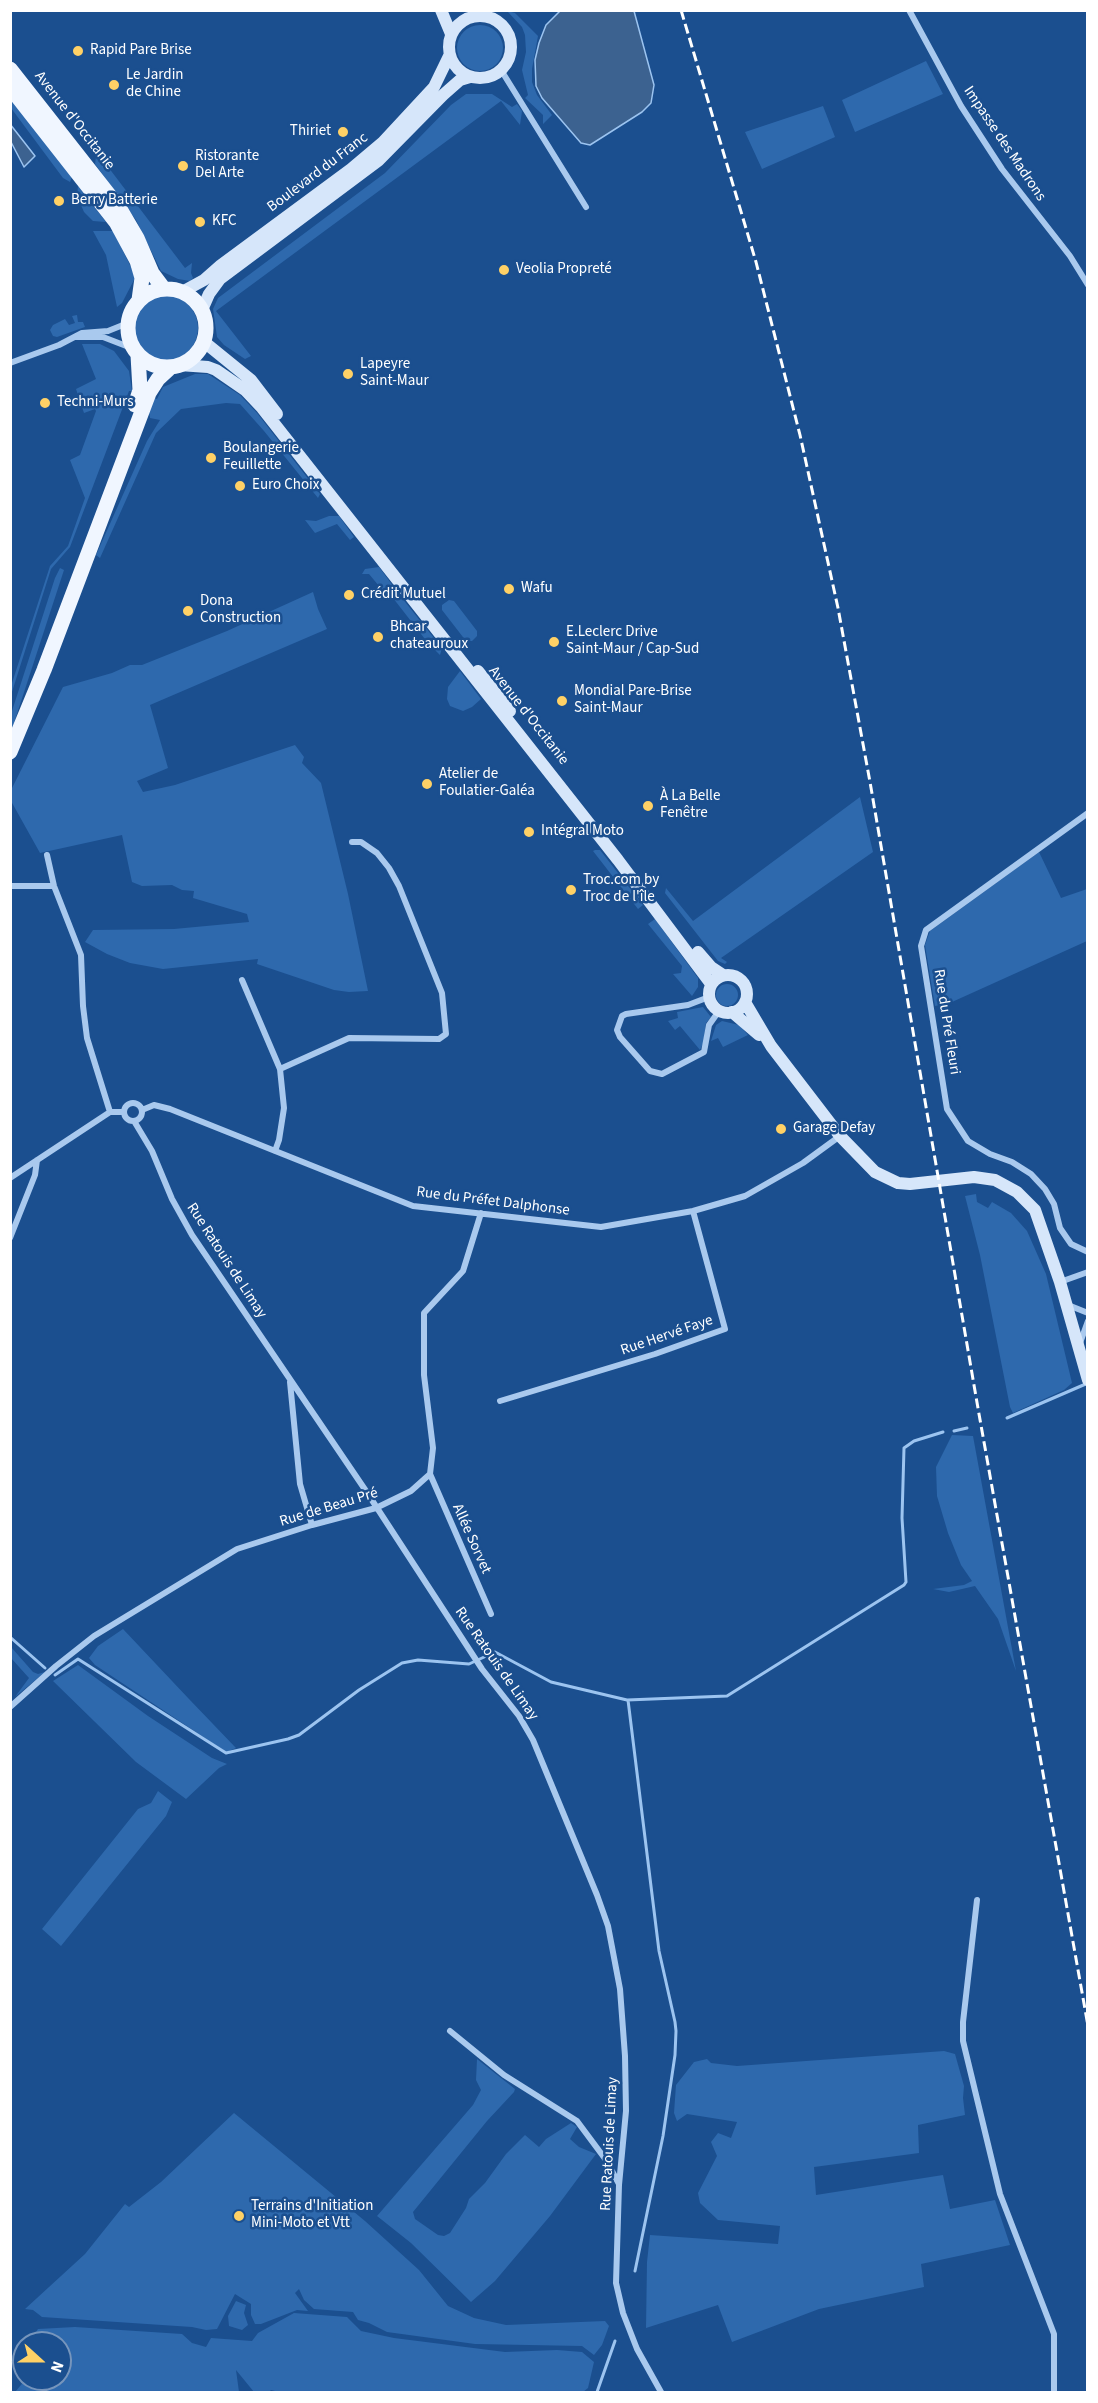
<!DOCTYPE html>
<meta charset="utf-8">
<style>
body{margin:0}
#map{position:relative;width:1098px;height:2403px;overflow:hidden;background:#1b4f8f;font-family:"Source Sans 3",sans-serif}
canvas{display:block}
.frame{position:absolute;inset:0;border:12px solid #fff;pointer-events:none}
.north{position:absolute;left:12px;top:2331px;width:60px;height:60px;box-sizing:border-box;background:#1b4f8f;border:2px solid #7695bc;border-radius:50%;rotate:111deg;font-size:16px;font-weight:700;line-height:24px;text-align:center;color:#fff}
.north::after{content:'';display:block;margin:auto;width:21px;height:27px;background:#ffd166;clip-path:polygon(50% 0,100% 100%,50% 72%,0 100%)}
</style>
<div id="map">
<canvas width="1098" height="2403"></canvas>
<div class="frame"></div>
<div class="north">N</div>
</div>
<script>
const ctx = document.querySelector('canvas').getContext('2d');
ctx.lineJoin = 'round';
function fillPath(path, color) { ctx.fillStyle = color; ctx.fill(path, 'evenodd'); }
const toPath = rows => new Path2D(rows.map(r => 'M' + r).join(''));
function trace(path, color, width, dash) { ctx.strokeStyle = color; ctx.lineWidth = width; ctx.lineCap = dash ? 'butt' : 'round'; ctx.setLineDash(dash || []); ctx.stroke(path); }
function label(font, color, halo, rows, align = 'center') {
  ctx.font = font + ' "Source Sans 3",sans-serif'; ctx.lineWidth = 5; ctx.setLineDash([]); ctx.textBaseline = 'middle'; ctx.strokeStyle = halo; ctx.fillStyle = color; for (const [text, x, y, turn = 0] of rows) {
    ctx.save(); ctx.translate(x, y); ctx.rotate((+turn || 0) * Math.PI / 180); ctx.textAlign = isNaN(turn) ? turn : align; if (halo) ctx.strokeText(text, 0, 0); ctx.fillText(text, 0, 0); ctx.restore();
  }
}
fillPath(toPath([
 [507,11,515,13,538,36,532,69,532,82,537,95,552,115,543,124,543,115,525,98,528,95,522,70,526,52,525,35,522,27],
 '457 48a23 23 0 1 1 46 0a23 23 0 1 1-46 0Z',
 [926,61,943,94,855,132,842,100],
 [466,94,492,94,512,107,517,104,522,111,520,125,501,101,216,311,251,356,245,359,224,345,217,337,213,309,218,298,385,173,451,105],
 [11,99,72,177,70,182,63,178,11,108],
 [823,106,835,137,762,169,745,132],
 [99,155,185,268,192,263,191,273,193,278,190,281,178,279,161,271,136,220,95,164,96,157],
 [78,186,106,222,93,221,84,212,77,196],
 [93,231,113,231,131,267,135,278,122,303,117,307,106,255],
 '132 328a33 33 0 1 1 66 0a33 33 0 1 1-66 0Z',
 [77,315,78,322,83,322,85,327,57,337,53,336,50,330,53,325,65,319,69,325,75,323,72,316],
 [82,344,100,344,114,351,129,371,132,391,129,391,70,547,51,569,11,695,11,686,50,566,68,546,85,498,70,460,80,455,96,411,95,409,84,413,76,389,96,379],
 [195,374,208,374,240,395,257,413,320,494,318,498,264,431,240,404,226,403,181,409,156,433,100,558,96,555,147,441,160,420,150,418,149,412,152,397,157,399,163,387],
 [329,516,339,516,354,537,350,540,337,524,315,533,305,520,316,521],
 [379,567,396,590,389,598,369,574,362,574,365,569],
 [60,568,64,570,11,732,11,714,55,578],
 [313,592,318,609,327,629,150,705,168,768,137,781,143,792,175,785,295,745,304,757,302,763,321,783,348,894,368,991,349,992,334,990,257,964,258,959,163,969,130,963,107,954,85,942,93,930,174,929,249,922,247,914,193,898,194,891,182,890,172,885,142,886,132,882,122,835,40,853,11,801,11,790,63,687,112,673,130,665,142,665,227,631],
 [398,593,442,648,440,655,428,643,393,598],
 [449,600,454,601,477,631,477,636,472,641,466,641,442,610,442,605],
 [460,671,481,699,472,707,463,711,450,706,447,699,448,687],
 [860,797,873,852,721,958,727,962,725,964,718,961,665,893,666,888,693,921],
 [595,850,600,850,643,905,638,909,593,851],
 [1039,852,1061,898,1087,889,1087,941,952,1002,935,1006,925,945,930,931],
 [655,919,698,978,698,987,692,996,673,974,681,973,682,966,648,924],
 '716 995a11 11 0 1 1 22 0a11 11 0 1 1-22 0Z',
 [703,1007,711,1017,706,1023,703,1044,700,1050,680,1026,675,1030,668,1021,678,1018,677,1012],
 [722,1021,739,1025,748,1035,723,1047,718,1038,711,1041,716,1025],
 [976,1194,977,1202,988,1208,992,1202,1011,1213,1027,1231,1046,1274,1072,1383,1064,1390,1013,1413,1010,1407,980,1255,965,1196],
 [952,1435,973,1436,1016,1671,998,1619,975,1586,949,1592,933,1589,964,1585,972,1581,961,1565,948,1533,937,1496,936,1467],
 [123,1629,189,1699,236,1748,226,1752,95,1665,89,1658,98,1646],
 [11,1647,33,1672,38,1674,45,1672,15,1697,29,1678,11,1658],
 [78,1665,148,1716,212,1758,227,1764,219,1768,186,1799,136,1762,53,1681],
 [158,1791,172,1802,166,1816,61,1946,42,1929,138,1809,151,1803],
 [944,2051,955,2054,964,2086,963,2098,965,2115,918,2125,919,2153,814,2167,816,2195,943,2175,950,2209,995,2200,1010,2245,921,2264,924,2287,819,2309,732,2342,718,2305,646,2328,647,2262,650,2235,778,2244,780,2226,718,2220,700,2203,698,2193,717,2156,711,2142,718,2133,731,2138,737,2122,687,2114,677,2121,674,2113,676,2085,694,2062,707,2059,711,2063,737,2066],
 [477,2059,515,2089,514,2092,487,2121,413,2212,415,2219,438,2235,444,2236,450,2233,466,2208,469,2199,485,2183,506,2154,525,2135,539,2147,546,2139,571,2123,577,2127,570,2139,579,2147,596,2154,550,2216,495,2281,471,2302,411,2243,377,2216,473,2105,481,2090,476,2080],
 [234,2113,365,2221,419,2270,448,2306,474,2318,506,2325,605,2321,609,2326,602,2345,594,2355,582,2346,475,2344,387,2332,369,2323,358,2320,353,2312,314,2309,304,2300,299,2289,295,2293,308,2311,297,2310,261,2324,255,2324,251,2315,251,2304,235,2294,217,2329,206,2330,192,2327,42,2317,33,2310,25,2309,85,2254,125,2204,129,2207,161,2182],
 [236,2301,246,2305,244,2313,248,2325,242,2330,229,2326,228,2316],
 [294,2313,347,2317,361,2331,394,2338,505,2352,557,2350,582,2352,594,2362,588,2388,583,2392,279,2392,271,2390,269,2392,254,2392,236,2370,239,2392,15,2392,26,2379,60,2379,60,2343,29,2343,38,2329,75,2327,182,2334,192,2343,206,2347,211,2338,252,2341,258,2333]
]), '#2e69ad');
const water = toPath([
 [560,11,634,11,654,85,651,103,642,112,590,145,581,143,542,98,536,86,535,60,539,43,546,25,560,11],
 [10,124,35,156,24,167,11,142,10,124]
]);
fillPath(water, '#3c6290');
trace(water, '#9cc4f0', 1.5);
trace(toPath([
 [1007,1418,1088,1383],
 [954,1431,967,1428],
 [10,1637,45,1668],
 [55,1675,78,1659,226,1753,288,1739,299,1735,359,1690,402,1663,418,1660,469,1664,495,1652,551,1682,627,1700,727,1696,904,1585,906,1582,902,1518,904,1448,914,1441,943,1432],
 [628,1700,659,1951,675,2022,676,2031,675,2055,663,2136,635,2271],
 [597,2392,615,2341]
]), '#9cc4f0', 3);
trace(toPath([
 [909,10,961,106,1002,169,1070,256,1088,285],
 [501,70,586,207],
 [75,337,103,337,134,349],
 [10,363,59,345,82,333,108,331,128,323],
 [1088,813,926,930,921,946,947,1109,968,1141,990,1154,1012,1162,1031,1174,1045,1189,1054,1204,1060,1228,1071,1244,1088,1252],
 [47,855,54,886,81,955,83,1006,87,1038,110,1112],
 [10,886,54,886],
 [242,980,280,1069,284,1108,279,1140,275,1151],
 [709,997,688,1005,626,1014,622,1016,617,1030,620,1037,650,1071,662,1074,704,1052,709,1025,719,1011],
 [280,1069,349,1038,439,1039,446,1034,442,993,399,886,389,868,377,853,361,842,352,842],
 '124 1112a9 9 0 1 1 18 0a9 9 0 1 1-18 0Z',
 [142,1110,154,1105,170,1109,413,1206,601,1227,693,1211,745,1196,803,1163,840,1136],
 [134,1121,152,1151,172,1199,192,1235,366,1491,482,1669,519,1716,533,1740,597,1895,608,1926,620,1989,625,2056,626,2111,619,2185,616,2283,623,2313,637,2349,661,2392],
 [10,1178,110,1112,124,1112],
 [10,1238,35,1175,37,1160],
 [1060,1282,1088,1272],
 [1068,1305,1088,1313],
 [1080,1343,1088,1321],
 [290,1382,300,1484,312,1525],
 [500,1401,655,1354,725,1329,693,1211],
 [430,1474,491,1614],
 [10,1707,56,1666,94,1636,237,1549,312,1525,376,1508,411,1491,430,1474,433,1448,424,1375,424,1313,463,1271,481,1213],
 [977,1900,963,2022,963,2041,1000,2194,1054,2334,1054,2392],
 [450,2031,504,2075,577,2121,606,2160,619,2184]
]), '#a9c9ee', 6);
trace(toPath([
 [441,10,451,34],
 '449 47a31 31 0 1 1 62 0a31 31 0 1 1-62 0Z',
 [182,292,204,280,221,265,351,169,383,142,434,87,449,56],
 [202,310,209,294,220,279,378,161,443,95,460,80,470,77],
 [203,341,251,380,277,414],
 [179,365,208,367,216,370,245,390,262,408,618,860,711,984],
 [478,671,510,711],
 [698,952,711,967,723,975],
 '709 994a19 19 0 1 1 38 0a19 19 0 1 1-38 0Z',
 [745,1002,771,1046,840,1136,875,1172,898,1183,910,1184,974,1177,995,1180,1017,1192,1035,1210,1060,1282,1088,1380],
 [732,1012,759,1035]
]), '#d6e6fa', 12);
trace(toPath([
 [10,69,120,209,137,238,152,273,164,289],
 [10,87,116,222,137,261,142,278,139,300],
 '128 328a39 39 0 1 1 78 0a39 39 0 1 1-78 0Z',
 [135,405,140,390,138,355],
 [10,752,44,670,149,393,158,379,171,367]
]), '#f0f6ff', 15);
trace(toPath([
 [681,10,756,262,800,435,838,608,870,782,979,1414,1088,2026]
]), '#fff', 3, [10, 4.5]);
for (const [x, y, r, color] of [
 [78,51,6,"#ffd166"],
 [114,85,6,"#ffd166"],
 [343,132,6,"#ffd166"],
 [183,166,6,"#ffd166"],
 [59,201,6,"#ffd166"],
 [200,222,6,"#ffd166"],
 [504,270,6,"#ffd166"],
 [348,374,6,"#ffd166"],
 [45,403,6,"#ffd166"],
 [211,458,6,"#ffd166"],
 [240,486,6,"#ffd166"],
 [509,589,6,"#ffd166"],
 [349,595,6,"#ffd166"],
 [188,611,6,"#ffd166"],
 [378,637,6,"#ffd166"],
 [554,642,6,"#ffd166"],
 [562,701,6,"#ffd166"],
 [427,784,6,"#ffd166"],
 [648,806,6,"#ffd166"],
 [529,832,6,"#ffd166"],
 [571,890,6,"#ffd166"],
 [781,1129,6,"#ffd166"],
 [239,2216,6,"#ffd166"]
]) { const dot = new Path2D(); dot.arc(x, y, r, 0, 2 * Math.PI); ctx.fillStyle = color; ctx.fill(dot); trace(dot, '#1b4f8f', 2); }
label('15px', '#fff', '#1b4f8f', [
 ["Rapid Pare Brise",90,51],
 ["Le Jardin",126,76],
 ["de Chine",126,93],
 ["Thiriet",331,132,"right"],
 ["Ristorante",195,157],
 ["Del Arte",195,174],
 ["Berry Batterie",71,201],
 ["KFC",212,222],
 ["Veolia Propreté",516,270],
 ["Lapeyre",360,365],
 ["Saint-Maur",360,382],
 ["Techni-Murs",57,403],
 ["Boulangerie",223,449],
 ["Feuillette",223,466],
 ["Euro Choix",252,486],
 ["Wafu",521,589],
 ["Crédit Mutuel",361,595],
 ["Dona",200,602],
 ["Construction",200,619],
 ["Bhcar",390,628],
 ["chateauroux",390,645],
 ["E.Leclerc Drive",566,633],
 ["Saint-Maur / Cap-Sud",566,650],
 ["Mondial Pare-Brise",574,692],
 ["Saint-Maur",574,709],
 ["Atelier de",439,775],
 ["Foulatier-Galéa",439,792],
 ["À La Belle",660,797],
 ["Fenêtre",660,814],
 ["Intégral Moto",541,832],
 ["Troc.com by",583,881],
 ["Troc de l'île",583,898],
 ["Garage Defay",793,1129],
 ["Terrains d'Initiation",251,2207],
 ["Mini-Moto et Vtt",251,2224]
], 'left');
label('15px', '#fff', '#1b4f8f', [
 ["Avenue d'Occitanie",74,121,52],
 ["Impasse des Madrons",1004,144,56],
 ["Boulevard du Franc",318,173,-37],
 ["Avenue d'Occitanie",528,716,52],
 ["Rue du Pré Fleuri",946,1022,81],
 ["Rue du Préfet Dalphonse",493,1202,7],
 ["Rue Ratouis de Limay",226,1261,57],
 ["Rue Hervé Faye",667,1336,-19],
 ["Rue de Beau Pré",329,1508,-17],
 ["Allée Sorvet",471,1539,66],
 ["Rue Ratouis de Limay",496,1664,55],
 ["Rue Ratouis de Limay",610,2144,-87]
]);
</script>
